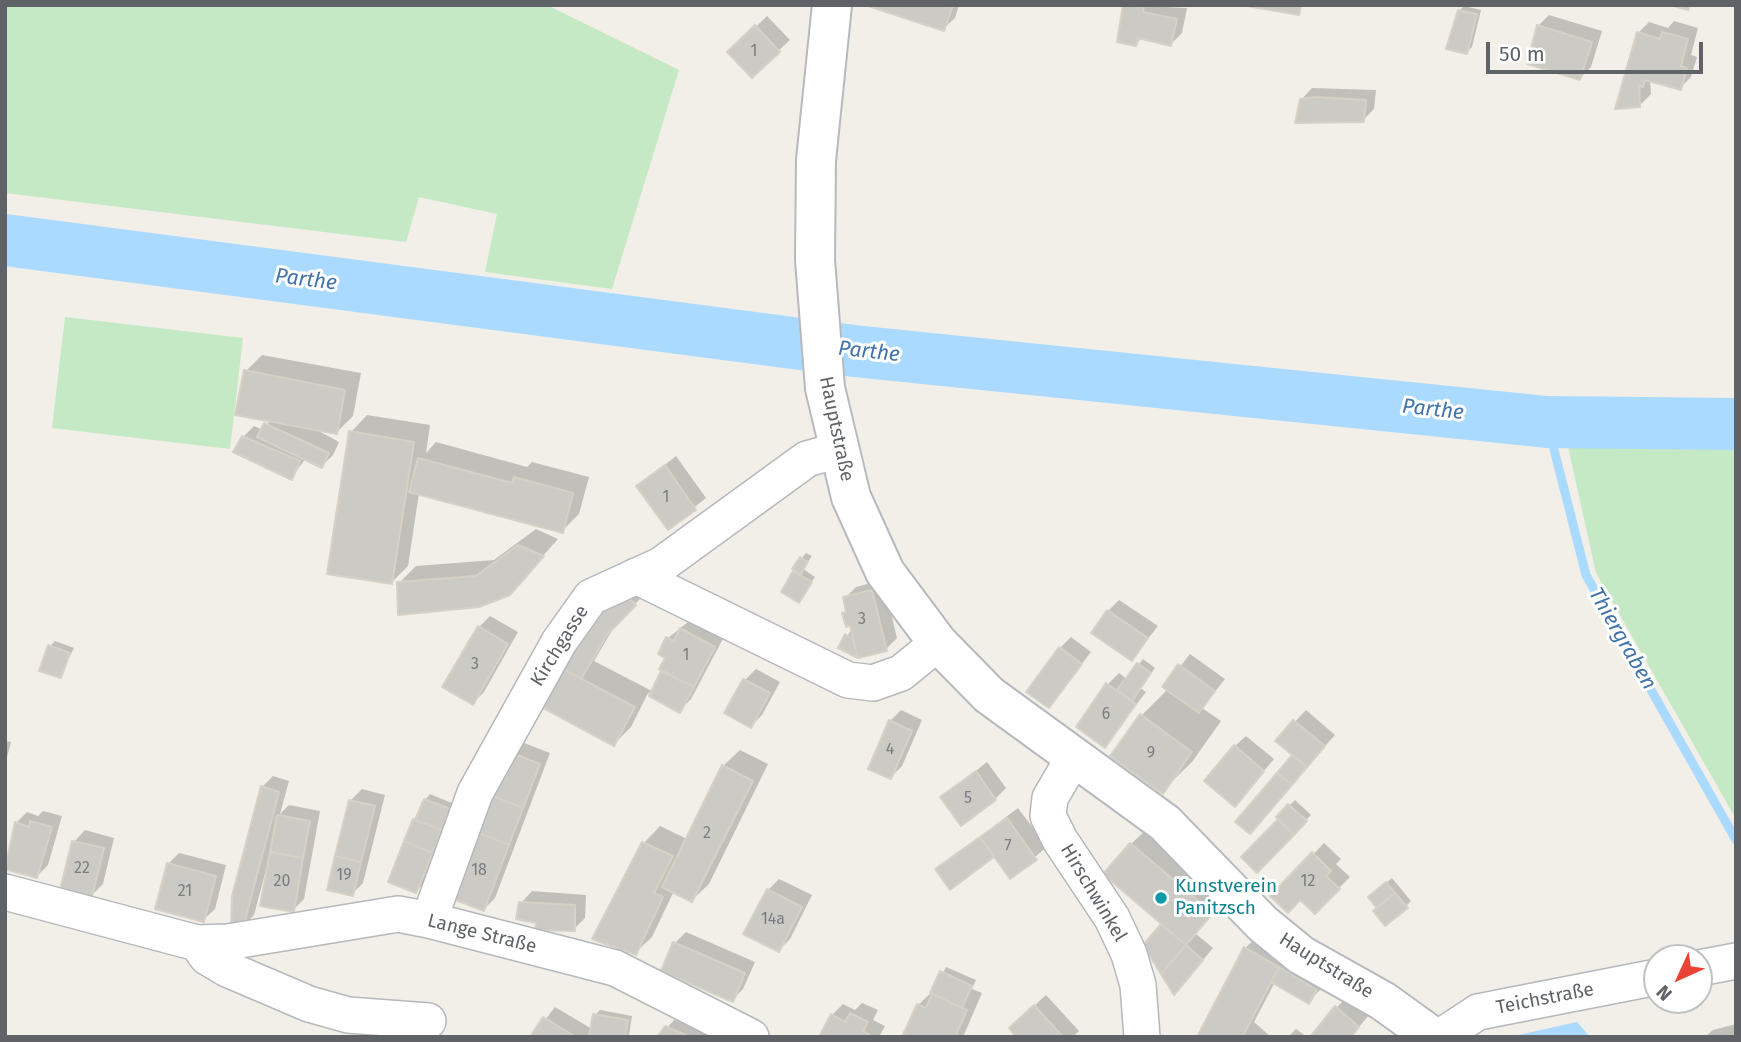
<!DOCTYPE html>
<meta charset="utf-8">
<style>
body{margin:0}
#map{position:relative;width:1741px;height:1042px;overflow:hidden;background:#f1efe8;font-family:"Fira Sans",sans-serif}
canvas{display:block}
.frame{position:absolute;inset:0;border:7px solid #5f6368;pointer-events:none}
.north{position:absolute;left:1643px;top:944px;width:70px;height:70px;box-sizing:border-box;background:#fff;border:2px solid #bfc1c3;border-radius:50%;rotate:225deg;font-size:19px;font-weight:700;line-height:28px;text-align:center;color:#5f6368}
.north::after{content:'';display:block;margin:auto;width:24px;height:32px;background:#ea4335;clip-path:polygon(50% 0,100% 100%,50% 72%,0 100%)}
.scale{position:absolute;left:1486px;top:42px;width:217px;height:32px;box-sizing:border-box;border:4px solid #5f6368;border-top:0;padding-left:9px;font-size:21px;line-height:24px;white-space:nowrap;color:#5f6368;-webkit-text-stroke:5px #fff;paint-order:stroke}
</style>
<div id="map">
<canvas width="1741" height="1042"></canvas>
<div class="frame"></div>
<div class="north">N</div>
<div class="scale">50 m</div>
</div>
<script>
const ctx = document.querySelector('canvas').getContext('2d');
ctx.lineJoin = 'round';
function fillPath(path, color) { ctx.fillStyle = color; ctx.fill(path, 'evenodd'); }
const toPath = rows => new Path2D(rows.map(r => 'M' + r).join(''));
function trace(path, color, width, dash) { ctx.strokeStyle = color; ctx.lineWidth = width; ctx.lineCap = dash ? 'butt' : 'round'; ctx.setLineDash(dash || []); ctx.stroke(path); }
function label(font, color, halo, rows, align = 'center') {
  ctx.font = font + ' "Fira Sans",sans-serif'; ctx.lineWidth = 6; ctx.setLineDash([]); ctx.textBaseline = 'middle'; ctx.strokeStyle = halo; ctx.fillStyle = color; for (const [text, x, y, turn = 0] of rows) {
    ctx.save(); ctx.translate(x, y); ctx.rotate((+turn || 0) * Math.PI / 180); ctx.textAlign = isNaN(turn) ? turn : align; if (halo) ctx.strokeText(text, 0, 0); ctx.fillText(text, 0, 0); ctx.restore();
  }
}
fillPath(toPath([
 [5,5,547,5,679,70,612,289,485,272,497,214,419,197,406,242,5,193],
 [65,317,243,338,230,449,52,428],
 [1565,433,1736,435,1736,819,1596,573]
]), '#c5e8c5');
fillPath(toPath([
 [1577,1022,1590,1037,1509,1037]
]), '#aadaff');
fillPath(toPath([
 [871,5,959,5,955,18,943,29],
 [1125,5,1187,8,1182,33,1171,44,1143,37,1136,44],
 [1464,6,1481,10,1472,47,1467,52,1459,11],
 [1549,15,1602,31,1591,67,1580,78,1538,26],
 [767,16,790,40,752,75,730,52],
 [1674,21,1698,28,1691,55,1697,57,1691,77,1680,88,1650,79,1651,94,1639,106,1617,107,1638,33,1649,22,1668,28],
 [1312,88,1376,90,1374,109,1363,120,1301,100],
 [262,355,361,373,353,416,336,433,313,428,339,442,333,455,322,466,306,458,291,478,243,437,254,426,263,430,270,420,246,371],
 [367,415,430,425,426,453,436,442,527,467,532,462,589,477,579,514,562,531,419,493,408,566,391,583,351,432],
 [676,456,706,498,668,528,638,486],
 [536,529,558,539,509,594,399,583,416,566,494,560],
 [806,553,812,556,803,569,815,577,799,600,794,568],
 [883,580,897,638,886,649,858,656,840,647,852,629,844,614,848,610,845,598,856,587],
 [646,593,617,622,594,661,652,691,667,657,668,638,693,618,725,635,691,699,680,710,648,693,631,727,614,744,537,702,600,605],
 [1119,600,1158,626,1132,659,1108,611],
 [490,616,518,632,484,692,473,703,479,627],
 [1071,637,1091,652,1049,706,1060,648],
 [55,641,74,648,60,676,50,646],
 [1190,654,1225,679,1202,708,1221,721,1192,762,1162,791,1142,715,1168,689,1164,687],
 [1143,659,1155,668,1140,688,1146,692,1105,745,1108,684,1119,673,1127,679],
 [756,669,780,682,762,715,751,726,727,713,745,680],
 [901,710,922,720,902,766,891,777,890,721],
 [1306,710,1335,735,1301,773,1238,822,1295,755,1278,740],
 [1246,736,1274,759,1245,793,1235,746],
 [5,741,11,742,5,765],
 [519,741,550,753,495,898,484,909,451,896],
 [740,750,768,764,709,884,692,900,674,891,652,937,635,953,644,843,660,826,687,839,723,766],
 [987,762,1006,788,995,799,942,798],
 [273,776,289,781,280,814,289,805,320,811,304,899,293,910,266,870,254,915,243,926,262,787],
 [362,789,385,795,363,883,352,894,351,800],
 [430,794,454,804,427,880,416,891,425,800],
 [1295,800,1311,815,1257,871,1281,819,1278,817],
 [1018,808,1047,847,1010,877,995,855,950,887,937,869],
 [43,811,62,816,48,865,37,876,5,867,16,823,27,812,38,816],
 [1148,828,1228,896,1195,933,1213,948,1185,982,1145,945,1163,923,1131,844],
 [85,830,114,838,103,884,92,895,74,842],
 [1324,843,1341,859,1336,864,1350,877,1315,912,1300,897,1273,896],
 [179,853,226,865,215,909,203,920,168,864],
 [1392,878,1411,901,1406,906,1379,907,1375,892],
 [779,879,812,895,790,939,779,950,746,933,768,890],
 [532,891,586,895,585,918,574,929,538,922,521,903],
 [686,932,755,962,743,989,732,1000,663,970,675,943],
 [1256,938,1327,978,1319,991,1308,1002,1275,982,1254,1022,1271,1037,1199,1037,1245,948],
 [946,967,976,980,972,989,982,993,963,1037,904,1037,918,1005,935,989],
 [1046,995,1079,1031,1073,1037,1019,1037,1022,1017],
 [1347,997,1369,1015,1351,1037,1336,1008],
 [862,1003,878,1010,873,1020,885,1026,879,1037,821,1037,832,1015,843,1004,855,1010],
 [555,1007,592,1029,595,1015,600,1010,632,1016,629,1035,532,1037],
 [683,1010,726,1037,659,1037],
 [1736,1024,1736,1037,1705,1037,1713,1030],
 [1296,1029,1307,1037,1288,1037]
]), '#0003');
trace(toPath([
 [1547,422,1586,575,1736,840]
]), '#aadaff', 9);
trace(toPath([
 [5,240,854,351,1547,422,1736,424]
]), '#aadaff', 52);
const building = toPath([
 [865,5,953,5,944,31,865,5],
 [1123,5,1144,5,1143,12,1177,19,1171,46,1138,38,1136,46,1117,42,1123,5],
 [1241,5,1301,5,1299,15,1241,5],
 [1670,5,1690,5,1688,10,1670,5],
 [1458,10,1477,14,1467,54,1446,49,1458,10],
 [755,25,780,52,752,78,727,52,755,25],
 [1537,25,1592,42,1580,80,1527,64,1537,25],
 [1637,32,1660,39,1662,32,1688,39,1681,66,1687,68,1681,90,1645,80,1643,87,1639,85,1640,107,1615,109,1637,32],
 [1317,97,1366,100,1364,122,1295,123,1300,99,1317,97],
 [244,370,345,390,337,434,235,415,244,370],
 [264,423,329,453,322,468,257,437,264,423],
 [349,431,414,442,392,584,327,574,349,431],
 [242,436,300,461,292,480,233,452,242,436],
 [418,458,512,483,514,477,573,493,563,533,409,492,418,458],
 [665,465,696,510,668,530,636,486,665,465],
 [518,545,544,556,510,595,479,607,398,615,397,582,476,576,518,545],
 [800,557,808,562,801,574,792,569,800,557],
 [793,571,812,582,799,603,781,592,793,571],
 [872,590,887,651,858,658,850,626,846,627,842,613,846,612,843,597,872,590],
 [623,592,636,605,607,635,581,679,555,665,587,615,623,592],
 [1107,610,1148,638,1132,661,1091,633,1107,610],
 [478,626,508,644,473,705,442,687,478,626],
 [680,628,715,647,694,687,659,669,665,658,658,654,666,637,674,641,680,628],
 [845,634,853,639,858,658,838,648,845,634],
 [48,645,70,653,61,678,39,671,48,645],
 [1059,647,1082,664,1049,708,1026,692,1059,647],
 [1137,663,1151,673,1132,701,1117,690,1137,663],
 [1178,664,1215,691,1199,713,1162,687,1178,664],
 [555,665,635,707,614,746,534,703,555,665],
 [661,671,694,687,680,713,649,696,661,671],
 [743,679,770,693,751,728,724,713,743,679],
 [1106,683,1136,704,1105,748,1076,727,1106,683],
 [1140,714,1192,752,1163,794,1110,756,1140,714],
 [889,720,912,731,891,779,868,769,889,720],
 [1293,720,1325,746,1307,767,1275,741,1293,720],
 [1234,745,1264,771,1235,807,1204,781,1234,745],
 [507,751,540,764,523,808,488,794,507,751],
 [1292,755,1307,767,1292,785,1277,773,1292,755],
 [722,765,753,781,692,902,662,887,722,765],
 [976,771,996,800,961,826,940,797,976,771],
 [1277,773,1292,785,1250,834,1235,822,1277,773],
 [261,786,279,792,243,928,231,928,232,896,261,786],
 [488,794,523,808,509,845,474,831,488,794],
 [424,799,450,809,442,830,415,820,424,799],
 [349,800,375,806,361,862,335,856,349,800],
 [1288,804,1307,821,1294,835,1276,817,1288,804],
 [277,815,310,821,303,858,270,852,277,815],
 [1007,818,1037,860,1010,879,980,837,1007,818],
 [413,819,442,830,433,853,404,841,413,819],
 [1278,819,1294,835,1257,873,1241,857,1278,819],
 [30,821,52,827,37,878,5,869,15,822,29,827,30,821],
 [474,831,509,845,484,911,448,897,474,831],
 [980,837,994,857,950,890,935,869,980,837],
 [72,841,104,848,92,897,60,890,72,841],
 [404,841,433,853,416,893,388,882,404,841],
 [642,842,673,856,654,893,663,897,636,955,592,939,642,842],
 [1130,843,1213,913,1186,945,1103,874,1130,843],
 [270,852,303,858,294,912,260,906,270,852],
 [1312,852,1331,871,1326,876,1340,889,1315,914,1300,900,1288,913,1270,896,1312,852],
 [335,856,361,862,353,896,327,890,335,856],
 [167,863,216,876,204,922,155,909,167,863],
 [1386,882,1395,893,1377,908,1368,897,1386,882],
 [767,889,802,907,779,952,743,934,767,889],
 [1395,893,1408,908,1385,926,1373,911,1395,893],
 [519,902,575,905,575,931,535,930,536,923,516,919,519,902],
 [1161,924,1186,945,1161,974,1143,945,1161,924],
 [673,942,745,973,733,1002,661,971,673,942],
 [1186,945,1203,960,1174,995,1161,974,1186,945],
 [1244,947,1279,967,1244,1034,1242,1037,1197,1037,1244,947],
 [1279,967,1317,990,1309,1004,1271,982,1279,967],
 [940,971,972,986,962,1008,930,993,940,971],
 [932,994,967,1010,955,1037,902,1037,917,1004,926,1008,932,994],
 [1034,1005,1063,1037,1016,1037,1009,1028,1034,1005],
 [1335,1006,1359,1027,1351,1037,1310,1037,1335,1006],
 [850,1013,868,1022,863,1031,873,1037,819,1037,831,1014,845,1022,850,1013],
 [593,1014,628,1020,625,1037,589,1036,593,1014],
 [543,1017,576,1037,530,1037,543,1017],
 [665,1026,690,1037,657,1037,665,1026]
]);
fillPath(building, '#cccac5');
trace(building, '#d6d1c6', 2);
const street = toPath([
 [636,576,848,680,873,683,901,673,938,643],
 [1074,757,1050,798,1048,816,1060,840,1112,918,1129,954,1138,985,1142,1037],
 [5,892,197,943,228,942,398,914,429,920,615,968,751,1037],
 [429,920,475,793,559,642,591,597,661,565,807,459,838,450],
 [197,943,207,957,227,969,309,1004,348,1015,428,1021],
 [1699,968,1736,961],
 [1440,1037,1478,1012,1657,977]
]);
const secondary = toPath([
 [832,5,816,160,815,260,825,388,851,497,885,572,938,643,989,695,1165,823,1263,924,1301,955,1383,1001,1433,1037]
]);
trace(street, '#b5b8bc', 38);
trace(secondary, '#b6babf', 42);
trace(street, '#fff', 35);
trace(secondary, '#fff', 38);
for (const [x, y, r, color] of [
 [1161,898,7,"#0f9aa8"]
]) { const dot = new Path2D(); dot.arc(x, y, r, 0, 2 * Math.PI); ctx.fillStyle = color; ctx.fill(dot); trace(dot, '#fff', 2.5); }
label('16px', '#7a7d7f', null, [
 ["1",754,52],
 ["1",666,498],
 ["3",862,620],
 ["1",686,656],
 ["3",475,665],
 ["6",1106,715],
 ["4",890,750],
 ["9",1151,754],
 ["5",968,799],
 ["2",707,834],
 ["7",1008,847],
 ["22",82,869],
 ["18",479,871],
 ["19",344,876],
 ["20",282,882],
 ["12",1308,882],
 ["21",185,892],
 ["14a",773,920]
]);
label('19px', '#5f6368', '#fff', [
 ["Hauptstraße",836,429,78],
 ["Kirchgasse",560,646,-58],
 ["Hirschwinkel",1093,893,59],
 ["Lange Straße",482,934,14],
 ["Hauptstraße",1326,966,32],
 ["Teichstraße",1545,999,-11]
]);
label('19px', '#0d838f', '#fff', [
 ["Kunstverein",1175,887],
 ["Panitzsch",1175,909]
], 'left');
label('italic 21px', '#4174aa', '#fff', [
 ["Parthe",306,280,7],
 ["Parthe",869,352,6],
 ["Parthe",1433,410,6],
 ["Thiergraben",1622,639,60]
]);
</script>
